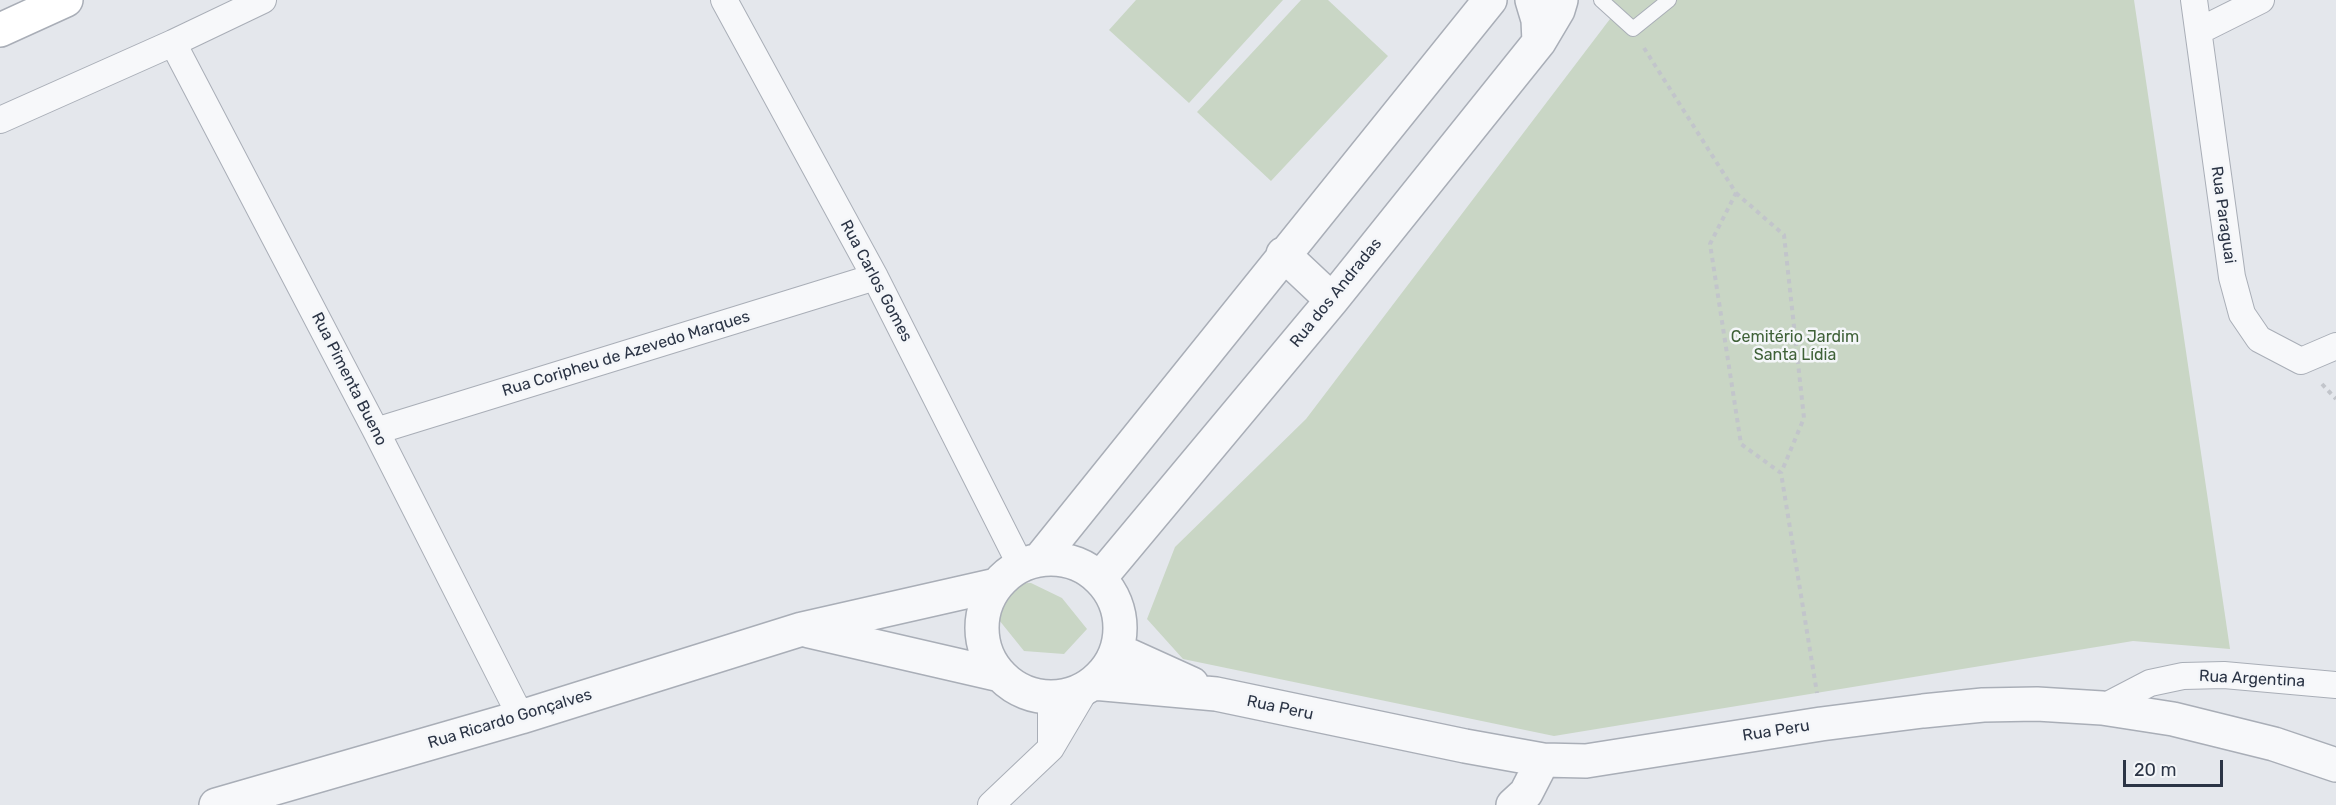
<!DOCTYPE html>
<meta charset="utf-8">
<style>
body{margin:0}
#map{position:relative;width:2336px;height:805px;overflow:hidden;background:#e4e7ec;font-family:Rubik,sans-serif}
canvas{display:block}
.scale{position:absolute;left:2123px;top:760px;width:100px;height:27px;box-sizing:border-box;border:3px solid #2b3445;border-top:0;padding-left:8px;font-size:18px;line-height:21px;white-space:nowrap;color:#2b3445;-webkit-text-stroke:4px #f4f6f9;paint-order:stroke}
</style>
<div id="map">
<canvas width="2336" height="805"></canvas>
<div class="scale">20 m</div>
</div>
<script>
const ctx = document.querySelector('canvas').getContext('2d');
ctx.lineJoin = 'round';
function fillPath(path, color) { ctx.fillStyle = color; ctx.fill(path, 'evenodd'); }
const toPath = rows => new Path2D(rows.map(r => 'M' + r).join(''));
function trace(path, color, width, dash) { ctx.strokeStyle = color; ctx.lineWidth = width; ctx.lineCap = dash ? 'butt' : 'round'; ctx.setLineDash(dash || []); ctx.stroke(path); }
function label(font, color, halo, rows, align = 'center') {
  ctx.font = font + ' Rubik,sans-serif'; ctx.lineWidth = 5; ctx.setLineDash([]); ctx.textBaseline = 'middle'; ctx.strokeStyle = halo; ctx.fillStyle = color; for (const [text, x, y, turn = 0] of rows) {
    ctx.save(); ctx.translate(x, y); ctx.rotate((+turn || 0) * Math.PI / 180); ctx.textAlign = isNaN(turn) ? turn : align; if (halo) ctx.strokeText(text, 0, 0); ctx.fillText(text, 0, 0); ctx.restore();
  }
}
fillPath(toPath([
 [1136,0,1283,0,1189,103,1109,30],
 [1301,0,1328,0,1388,56,1271,181,1197,112],
 [1609,0,2134,0,2230,649,2133,641,1554,736,1183,659,1147,619,1175,547,1306,419,1613,15],
 [1031,583,1062,598,1087,629,1064,654,1024,651,999,620,991,597,997,584]
]), '#c9d6c5');
const service = toPath([
 [1601,0,1633,29,1669,0]
]);
const minor = toPath([
 [724,0,875,277,1021,566],
 [2194,0,2232,277,2242,314,2259,339,2301,361,2336,346],
 [2199,31,2261,0],
 [173,43,376,431,521,717],
 [0,120,173,43,263,0],
 [376,431,875,277],
 [1051,698,1051,748],
 [2102,708,2150,683,2183,676,2224,675,2336,685],
 [991,805,1051,748,1087,687]
]);
const tertiary = toPath([
 [1532,0,1538,20,1539,42],
 [1283,254,1332,300],
 '982 628a69 69 0 1 1 138 0a69 69 0 1 1-138 0Z',
 [1040,559,1490,0],
 [1100,578,1332,300,1539,42,1558,10,1561,0],
 [809,631,1000,675],
 [1117,650,1192,684],
 [1093,683,1216,694,1465,746,1543,760,1586,761,1821,724,1923,711,1983,705,2037,704,2102,708,2173,719,2274,744,2336,765],
 [216,805,521,717,802,629,996,585],
 [1513,805,1526,793,1543,760]
]);
const secondary = toPath([
 [0,30,66,0]
]);
trace(service, '#a9aeb7', 16);
trace(minor, '#a9aeb7', 28);
trace(tertiary, '#a9aeb7', 36);
trace(secondary, '#a9aeb7', 36);
trace(toPath([
 [1644,48,1736,193,1710,244,1741,444,1781,473,1817,693],
 [1736,193,1784,235,1804,418,1781,473],
 [2322,384,2336,399]
]), '#c2c5cb', 4, [4.5, 4.5]);
trace(service, '#f7f8fa', 14);
trace(minor, '#f7f8fa', 26);
trace(tertiary, '#f7f8fa', 33);
trace(secondary, '#fff', 33);
label('16px', '#2b3445', '#f4f6f9', [
 ["Rua Paraguai",2223,215,82],
 ["Rua Carlos Gomes",876,281,62],
 ["Rua dos Andradas",1336,293,-51],
 ["Rua Coripheu de Azevedo Marques",626,354,-17],
 ["Rua Pimenta Bueno",349,379,63],
 ["Rua Argentina",2252,679,3],
 ["Rua Peru",1280,708,12],
 ["Rua Ricardo Gonçalves",510,719,-17],
 ["Rua Peru",1776,731,-9]
]);
label('16px', '#3f6138', '#f4f6f9', [
 ["Cemitério Jardim",1795,337],
 ["Santa Lídia",1795,355]
]);
</script>
